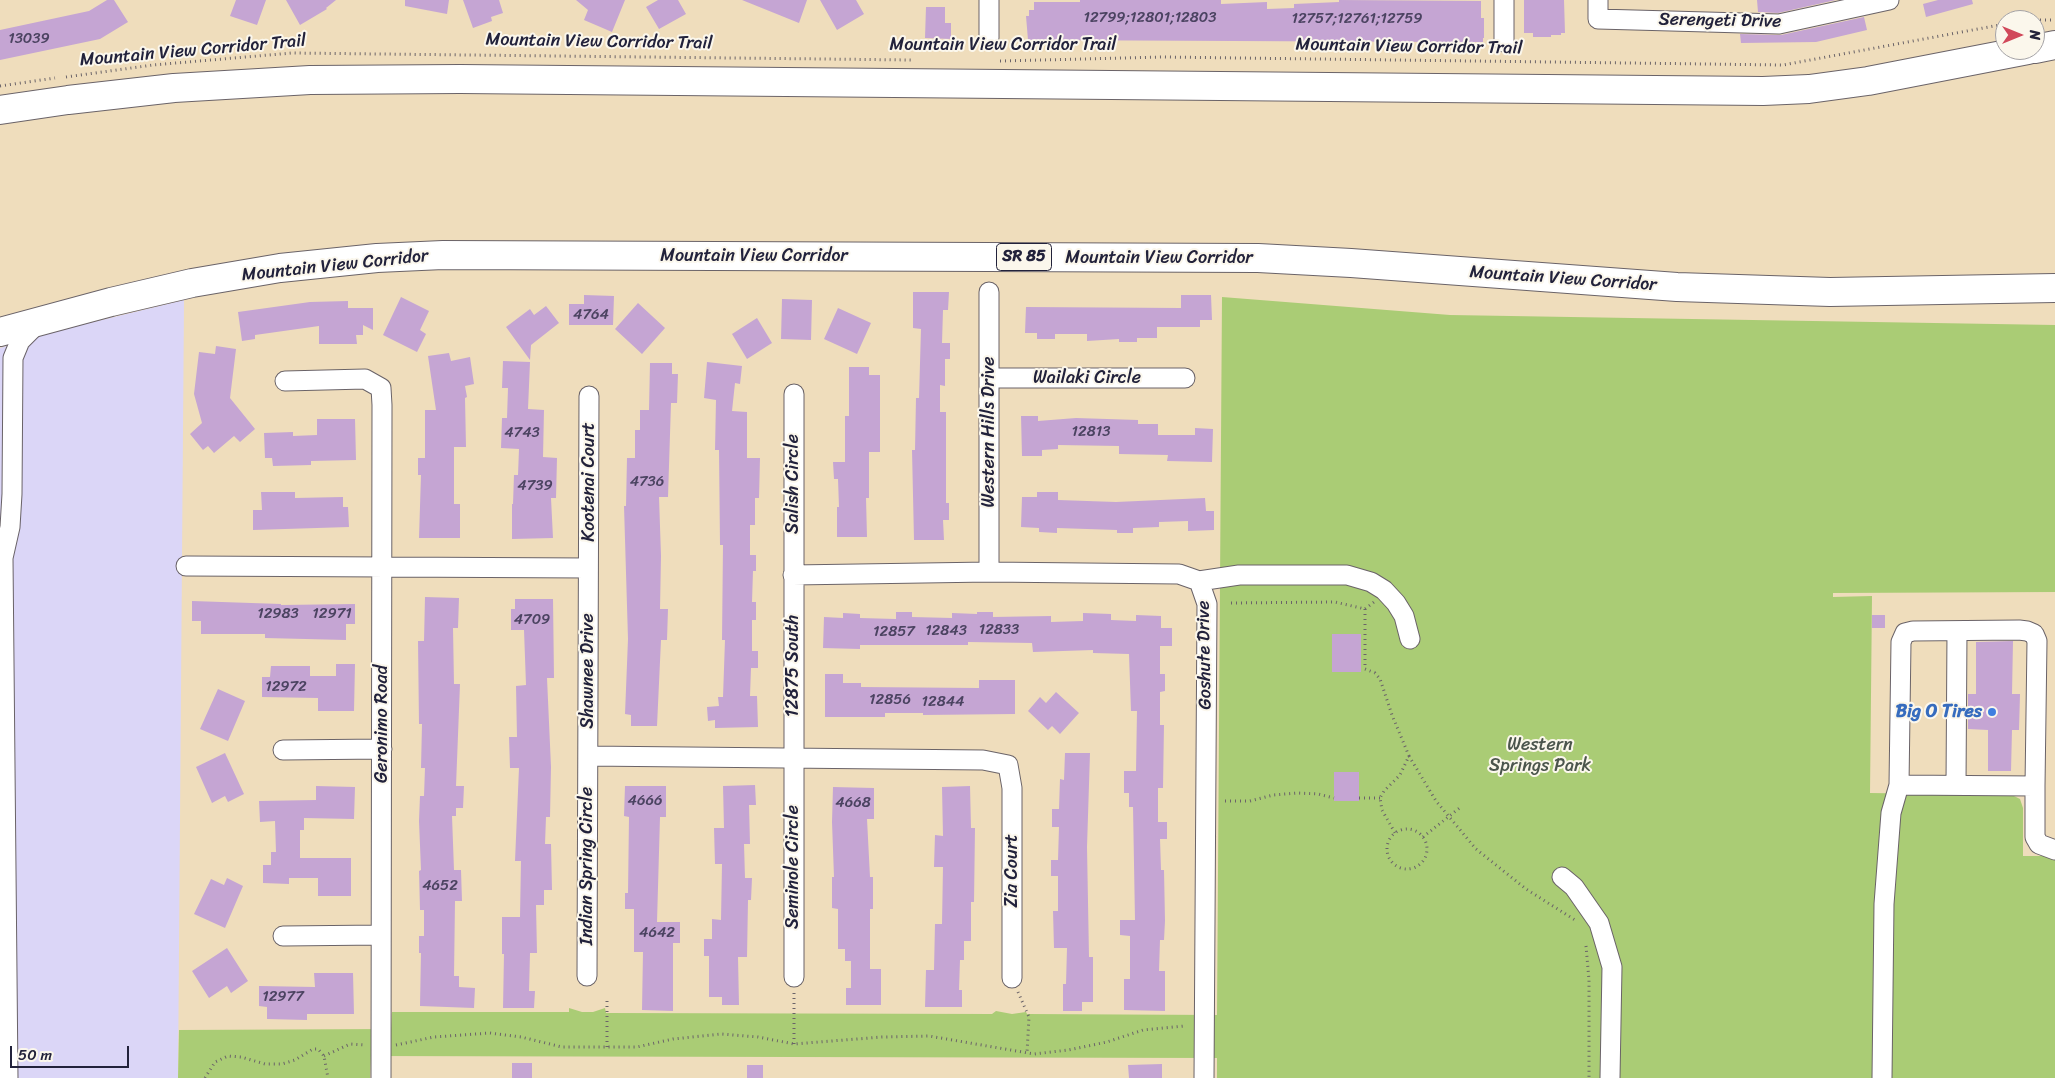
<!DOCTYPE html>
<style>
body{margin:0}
#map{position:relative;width:2055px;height:1078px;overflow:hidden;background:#efddbc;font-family:Sriracha,sans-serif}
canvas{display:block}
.north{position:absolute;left:1995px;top:10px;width:50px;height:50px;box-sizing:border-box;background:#fbf7ec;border:1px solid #a4a2a5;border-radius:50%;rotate:90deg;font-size:14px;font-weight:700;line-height:20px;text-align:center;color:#22223b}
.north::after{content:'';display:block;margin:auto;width:18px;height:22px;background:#d1495b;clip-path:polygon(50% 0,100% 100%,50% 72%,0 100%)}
.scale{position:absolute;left:10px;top:1046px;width:119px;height:22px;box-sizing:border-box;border:2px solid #22223b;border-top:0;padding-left:6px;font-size:15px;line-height:18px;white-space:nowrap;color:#22223b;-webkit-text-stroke:4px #fbf7ec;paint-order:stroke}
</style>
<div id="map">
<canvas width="2055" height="1078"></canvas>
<div class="north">N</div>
<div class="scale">50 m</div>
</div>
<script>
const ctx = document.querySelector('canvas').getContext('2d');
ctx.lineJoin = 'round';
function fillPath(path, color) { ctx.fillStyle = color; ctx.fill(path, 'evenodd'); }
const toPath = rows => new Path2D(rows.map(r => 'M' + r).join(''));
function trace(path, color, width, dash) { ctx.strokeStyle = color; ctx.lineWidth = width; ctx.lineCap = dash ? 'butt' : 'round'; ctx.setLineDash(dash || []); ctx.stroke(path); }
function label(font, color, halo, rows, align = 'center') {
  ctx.font = font + ' Sriracha,sans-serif'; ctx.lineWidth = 4; ctx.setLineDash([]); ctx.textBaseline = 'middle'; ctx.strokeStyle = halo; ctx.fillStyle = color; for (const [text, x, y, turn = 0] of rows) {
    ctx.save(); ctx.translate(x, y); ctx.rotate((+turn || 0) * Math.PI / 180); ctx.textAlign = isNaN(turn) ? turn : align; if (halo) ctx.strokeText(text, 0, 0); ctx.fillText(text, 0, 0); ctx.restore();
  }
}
fillPath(toPath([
 [184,300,178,1078,0,1078,0,348,48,333]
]), '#dbd6f7');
fillPath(toPath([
 [1222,297,1450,315,2055,325,2055,592,1833,593,1833,597,1872,596,1870,793,2012,795,2020,799,2023,808,2023,856,2055,856,2055,1078,1217,1078,1217,1058,371,1056,370,1078,178,1078,179,1030,391,1029,392,1012,569,1012,569,1008,582,1012,593,1012,605,1008,606,1013,992,1014,996,1011,1012,1014,1026,1012,1027,1014,1217,1015]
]), '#aacc75');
fillPath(toPath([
 [107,0,114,0,128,22,100,39,0,60,0,30,89,11],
 [236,0,266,0,257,25,230,16],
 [286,0,336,0,326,8,327,9,300,25],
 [405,0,449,0,447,14,405,6],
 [463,0,499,0,503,13,491,17,492,21,473,28],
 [576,0,625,0,612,32,584,20,588,10],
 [658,0,678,0,686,14,659,29,646,7],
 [742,0,807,0,799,23],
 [820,0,856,0,864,14,837,30],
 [1080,0,1221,0,1221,4,1267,2,1267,9,1294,8,1294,4,1339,2,1339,0,1481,1,1481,18,1484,18,1484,38,1483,38,1483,42,1441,42,1028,40,1026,16,1029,16,1029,10,1034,10,1034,2,1080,2],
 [1524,0,1564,0,1565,33,1561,33,1561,35,1551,35,1551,37,1533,37,1533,33,1524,33],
 [1757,0,1836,0,1778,13,1758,12],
 [1938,0,1972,0,1973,4,1926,17,1923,4],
 [926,7,945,7,945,23,951,23,951,39,925,38],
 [1864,17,1867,30,1816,42,1741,43,1740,34,1781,35],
 [913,292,949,292,948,310,943,310,942,343,950,343,950,359,945,359,945,386,940,385,940,412,946,412,946,503,949,503,949,520,943,520,944,540,914,540,912,450,915,450,916,398,919,398,921,329,913,328],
 [584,295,614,296,613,325,569,325,569,304,584,304],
 [1181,295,1211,295,1212,320,1200,320,1200,327,1157,327,1157,338,1137,338,1137,342,1119,342,1119,339,1087,341,1087,334,1055,334,1055,339,1037,339,1037,333,1025,333,1026,307,1181,308],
 [401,297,429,311,420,330,426,334,417,352,383,335],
 [782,299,812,300,811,340,781,339],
 [348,301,348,308,373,308,373,330,363,325,363,335,356,335,357,344,319,344,319,326,255,335,255,339,242,341,238,312,310,302],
 [638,303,665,328,642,354,615,329],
 [546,306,559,323,531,345,530,360,506,327,530,309,534,315],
 [838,308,871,323,857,354,824,339],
 [757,318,772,343,747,359,732,334],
 [216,346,236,349,230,398,255,429,240,442,234,436,214,453,208,446,203,450,190,434,202,423,194,394,199,352,215,354],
 [449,353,451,361,470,357,474,384,465,386,467,397,465,398,466,447,454,447,454,504,460,504,460,538,419,538,421,475,418,475,418,458,425,458,425,410,436,410,428,356],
 [503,361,530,362,528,409,544,410,543,457,557,458,556,498,551,498,553,538,512,539,512,504,513,504,514,475,518,475,519,449,501,448,502,418,507,418,508,388,502,388],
 [707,362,742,366,740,384,735,383,732,411,747,412,747,458,760,458,759,498,755,498,755,525,750,525,750,555,756,555,756,571,753,571,752,602,756,602,756,620,752,620,752,651,758,651,758,668,751,668,750,696,757,696,758,727,715,728,715,720,708,721,707,707,719,706,718,697,723,697,725,640,722,640,723,545,720,545,719,450,715,450,716,400,704,398],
 [650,363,672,363,672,374,678,374,677,403,671,403,668,497,659,497,661,556,660,609,668,609,667,640,661,640,657,726,631,726,631,715,625,714,628,639,624,506,626,506,627,458,635,458,635,430,640,430,640,410,649,410],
 [849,367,869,367,869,375,880,375,880,452,869,452,869,498,866,498,867,537,837,537,837,507,839,507,838,479,834,479,833,462,845,462,845,416,849,416],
 [1021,416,1038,416,1038,421,1076,418,1138,420,1138,424,1158,424,1158,435,1195,435,1195,428,1213,429,1212,462,1167,461,1168,455,1119,454,1119,446,1058,445,1058,449,1042,450,1042,456,1022,456],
 [317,419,355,419,356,460,311,461,311,465,273,466,272,458,265,458,264,433,293,432,293,436,317,435],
 [261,492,295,492,295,498,343,497,343,507,348,507,349,527,253,530,253,510,262,510],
 [1037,492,1058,492,1058,500,1116,502,1205,498,1206,511,1214,511,1214,530,1188,531,1188,521,1159,522,1159,527,1133,528,1133,533,1117,533,1117,530,1057,528,1057,533,1039,532,1039,528,1021,527,1022,497,1037,497],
 [425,597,459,598,458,628,453,628,454,684,460,684,456,786,464,786,463,808,456,808,456,816,452,816,454,870,461,870,462,901,455,901,454,976,459,976,459,987,475,988,474,1008,420,1006,421,953,419,953,419,936,424,936,424,910,420,910,419,871,421,870,419,821,420,796,424,796,425,768,421,768,422,724,419,724,418,641,424,641],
 [515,599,553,599,554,678,547,678,551,767,550,817,546,817,545,844,551,844,552,890,544,890,544,905,536,905,537,953,530,953,529,991,535,991,534,1008,503,1008,504,954,502,954,502,917,520,917,521,861,515,861,519,768,510,768,509,737,517,737,516,686,526,685,524,630,511,630,511,609,515,609],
 [192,601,281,604,281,605,355,604,355,624,346,624,346,640,265,638,265,634,201,634,201,621,192,621],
 [896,612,912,612,912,617,952,618,952,613,977,614,977,612,993,612,993,617,1051,616,1051,622,1083,621,1083,613,1111,614,1111,620,1136,621,1136,615,1161,616,1161,628,1172,628,1172,646,1160,646,1160,674,1165,674,1165,691,1160,692,1160,725,1164,725,1163,788,1158,788,1158,822,1167,822,1167,839,1160,839,1161,870,1164,870,1165,921,1164,940,1160,940,1159,971,1165,971,1165,1011,1124,1010,1124,979,1130,979,1130,936,1120,935,1120,920,1135,920,1133,807,1129,807,1129,793,1124,793,1124,771,1136,771,1137,711,1131,711,1129,654,1093,653,1093,650,1033,652,1032,643,968,642,968,645,860,645,860,649,823,648,824,617,843,618,843,613,860,614,860,618,896,619],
 [1872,615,1885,615,1885,628,1872,628],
 [1332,634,1361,634,1361,672,1332,672],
 [2013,641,2012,694,2020,694,2019,730,2012,730,2011,771,1988,771,1988,730,1968,729,1968,694,1976,694,1976,642],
 [336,664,355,664,354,711,318,711,318,698,262,697,262,677,270,677,271,666,310,666,310,676,336,676],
 [825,674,843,674,843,683,861,683,861,687,979,688,979,680,1015,680,1015,714,923,715,923,713,885,713,885,717,825,717],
 [218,689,245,701,228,741,200,729],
 [1056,692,1079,713,1060,734,1052,726,1048,730,1028,711,1040,697,1046,703],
 [225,753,244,794,228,802,225,796,212,803,196,767],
 [1065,753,1090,753,1087,847,1089,957,1093,957,1093,1002,1082,1002,1082,1011,1063,1011,1063,984,1066,984,1067,948,1054,948,1053,911,1058,911,1058,876,1051,876,1051,860,1058,860,1059,827,1052,827,1052,809,1059,809,1060,779,1064,780],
 [1334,772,1359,772,1359,801,1334,801],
 [755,785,756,805,749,805,750,844,744,844,745,878,752,878,751,900,748,900,747,957,738,957,739,1005,722,1005,722,997,709,997,709,956,704,956,704,939,712,939,712,919,721,920,722,864,715,864,714,828,724,828,723,786],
 [316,786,355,787,354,819,304,818,304,830,300,830,300,858,351,858,351,896,318,896,318,878,289,878,289,884,263,883,263,865,271,865,271,852,276,852,275,821,260,822,259,801,316,800],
 [625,786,666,786,666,817,660,817,657,922,680,922,680,943,673,943,673,1011,642,1010,643,952,634,952,634,909,625,909,625,893,628,893,629,817,624,816],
 [970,786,971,828,975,828,974,902,971,902,971,941,964,941,964,960,960,960,959,990,962,990,962,1007,925,1007,926,970,934,970,935,924,942,924,943,867,934,867,935,835,943,836,942,787],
 [833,787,874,788,874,819,867,819,870,877,873,877,873,909,870,909,870,969,881,969,881,1005,846,1005,846,988,851,988,851,961,845,961,845,949,838,949,838,909,832,908,832,877,834,877,832,822],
 [227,878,243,886,225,928,194,914,211,879,224,885],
 [227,948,248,981,231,993,227,986,209,998,192,971],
 [314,973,353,973,354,1014,307,1014,307,1020,267,1019,267,1007,259,1006,259,986,315,987],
 [512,1063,532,1063,532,1078,512,1078],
 [1162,1064,1162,1078,1129,1078,1128,1065],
 [747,1065,763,1065,763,1078,747,1078]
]), '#c5a5d3');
const minor = toPath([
 [1504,0,1504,42],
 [1598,0,1598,19,1779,24,1889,0],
 [989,38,989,0],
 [989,292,989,572],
 [989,378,1185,378],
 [285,381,365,379,381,388,382,405,381,1078],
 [794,394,794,977],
 [186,566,588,568],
 [793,575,989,572,1179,574,1199,581,1239,575,1347,575,1371,582,1384,590,1396,603,1404,616,1410,639],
 [1199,581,1207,604,1204,1078],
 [283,750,382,749],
 [588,756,983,760,1008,765,1012,788,1012,978],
 [1899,785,2035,786,2035,837,2039,844,2055,850],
 [1956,785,1957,631],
 [1562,877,1574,887,1599,923,1612,967,1610,1078],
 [283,936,381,935],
 [587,976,589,396],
 [8,1078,3,558,10,527,12,494,13,358,20,341,37,324],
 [1882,1078,1884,904,1891,813,1899,785,1901,642,1905,633,1913,631,2019,630,2027,631,2034,634,2037,641,2035,786]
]);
const highway = toPath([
 [2035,49,2055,45],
 [0,110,68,100,174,88,310,80,460,79,1763,91,1809,89,1868,81,2028,50],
 [0,332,111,302,192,283,280,268,377,258,443,255,1258,258,1351,263,1677,287,1830,292,2055,288]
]);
trace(minor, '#6a6368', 21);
trace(highway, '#6a6368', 30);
trace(toPath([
 [2035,20,2055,20],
 [1000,61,1163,57,1783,65,2005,24],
 [66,77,153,65,292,53,911,60],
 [0,86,55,78],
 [1231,603,1335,602,1365,609,1374,602],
 [1365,609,1365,669,1375,673,1380,679,1392,715,1409,756,1400,775,1384,791,1380,798,1382,810,1395,833],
 [1409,756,1436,801,1476,849,1526,889,1575,920],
 [1359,798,1380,798],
 [1225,801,1250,801,1273,795,1297,793,1318,794,1334,798],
 '1387 849a20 20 0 1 1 40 0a20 20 0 1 1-40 0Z',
 [1423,837,1462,806],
 [1586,946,1589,980,1589,1078],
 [1018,992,1029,1017,1027,1053],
 [607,1001,607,1047],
 [794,1044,794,992],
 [396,1045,434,1037,490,1033,521,1037,562,1047,637,1047,673,1039,721,1034,758,1037,794,1044,882,1037,929,1036,1034,1054,1068,1050,1107,1042,1143,1030,1184,1026],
 [324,1056,350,1044,366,1045],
 [205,1078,215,1062,228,1056,241,1057,265,1064,282,1064,295,1060,313,1049,318,1049,324,1056,328,1078]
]), '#6a6368', 3, [1, 4]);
trace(minor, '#fff', 19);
trace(highway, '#fff', 28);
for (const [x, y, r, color] of [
 [1992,712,5,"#3f7fe0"]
]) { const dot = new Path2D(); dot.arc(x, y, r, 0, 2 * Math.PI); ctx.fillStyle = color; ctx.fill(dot); trace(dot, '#fbf7ec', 2); }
label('15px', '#4b4361', null, [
 ["12799;12801;12803",1150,18],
 ["12757;12761;12759",1357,19],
 ["13039",29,39],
 ["4764",591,315],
 ["12813",1091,432],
 ["4743",522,433],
 ["4736",647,482],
 ["4739",535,486],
 ["12983",278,614],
 ["12971",332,614],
 ["4709",532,620],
 ["12833",999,630],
 ["12843",946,631],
 ["12857",894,632],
 ["12972",286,687],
 ["12856",890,700],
 ["12844",943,702],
 ["4666",645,801],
 ["4668",853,803],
 ["4652",440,886],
 ["4642",657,933],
 ["12977",283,997]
]);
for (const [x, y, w] of [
 [1024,257,55]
]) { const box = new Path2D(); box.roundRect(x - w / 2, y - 13.5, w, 27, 4); ctx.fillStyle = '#fbf7ec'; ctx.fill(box); trace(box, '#22223b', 1); }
label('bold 16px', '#22223b', null, [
 ["SR 85",1024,257]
]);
label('18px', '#22223b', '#fbf7ec', [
 ["Serengeti Drive",1720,21,1],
 ["Mountain View Corridor Trail",599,42,1],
 ["Mountain View Corridor Trail",1003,45],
 ["Mountain View Corridor Trail",1409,47,1],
 ["Mountain View Corridor Trail",193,51,-5],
 ["Mountain View Corridor",754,256],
 ["Mountain View Corridor",1159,258],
 ["Mountain View Corridor",335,266,-6],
 ["Mountain View Corridor",1563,279,4],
 ["Wailaki Circle",1087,378],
 ["Western Hills Drive",989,432,-90],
 ["Kootenai Court",589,482,-90],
 ["Salish Circle",793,484,-90],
 ["Goshute Drive",1205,655,-91],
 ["12875 South",793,666,-90],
 ["Shawnee Drive",588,671,-90],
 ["Geronimo Road",382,724,-90],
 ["Indian Spring Circle",587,866,-90],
 ["Seminole Circle",793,867,-90],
 ["Zia Court",1012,871,-90]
]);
label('bold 18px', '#366cbe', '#fbf7ec', [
 ["Big O Tires",1982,712]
], 'right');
label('18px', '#4b554c', '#fbf7ec', [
 ["Western",1540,745],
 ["Springs Park",1540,766]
]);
</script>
